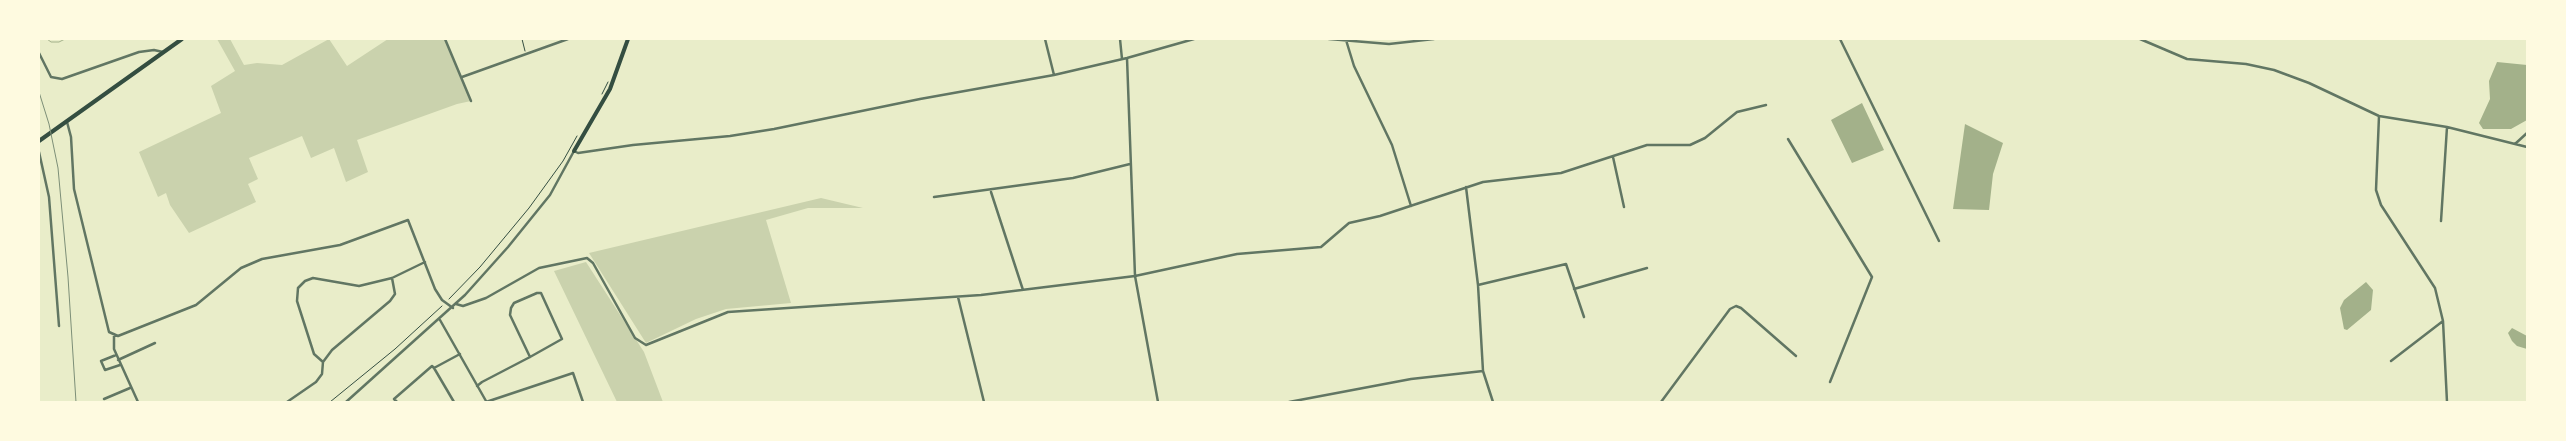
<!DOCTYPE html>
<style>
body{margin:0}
#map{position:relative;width:2566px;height:441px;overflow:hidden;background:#e9edc9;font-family:Mulish,sans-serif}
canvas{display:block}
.frame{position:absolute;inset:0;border:40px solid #fefae0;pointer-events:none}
</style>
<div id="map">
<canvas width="2566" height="441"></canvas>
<div class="frame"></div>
</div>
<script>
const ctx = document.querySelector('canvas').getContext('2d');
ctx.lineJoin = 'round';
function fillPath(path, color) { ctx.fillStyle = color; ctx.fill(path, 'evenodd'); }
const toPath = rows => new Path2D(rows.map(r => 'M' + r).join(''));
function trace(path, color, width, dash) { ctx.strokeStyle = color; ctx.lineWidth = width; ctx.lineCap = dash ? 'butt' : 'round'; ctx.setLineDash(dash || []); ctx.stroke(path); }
fillPath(toPath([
 [217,39,230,39,244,65,257,63,282,65,329,39,347,66,388,39,445,39,471,101,457,104,357,140,368,172,346,182,334,148,311,158,302,136,249,158,258,179,248,184,256,202,189,233,170,205,166,193,158,197,139,152,221,113,211,86,235,71],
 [821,198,863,208,808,208,766,220,791,303,726,309,696,319,646,343,589,253],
 [586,262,644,352,663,402,617,402,554,271]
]), '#cad2ad');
fillPath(toPath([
 [2497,62,2527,65,2527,120,2511,129,2483,129,2479,123,2490,99,2489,81],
 [1862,103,1884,150,1852,163,1831,120],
 [1965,124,2003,143,1993,174,1989,210,1953,209],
 [2366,282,2373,290,2371,310,2347,330,2344,329,2340,308,2344,300],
 [2512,328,2527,336,2527,349,2517,346,2512,341,2508,333]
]), '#a3b18a');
trace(toPath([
 [47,39,51,42,59,42,65,39]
]), '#a3b18a', 1);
trace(toPath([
 [522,39,525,51],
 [602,94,608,82],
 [449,299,480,267,529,208,563,161,577,136],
 [330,402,395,349,442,306]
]), '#344e41', 1);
trace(toPath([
 [445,39,471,101],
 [1045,39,1054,75],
 [1120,39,1122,59],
 [1329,39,1389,44,1434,39],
 [1840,39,1939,241],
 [2140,39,2187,59,2246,64,2274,70,2309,83,2379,116,2447,127,2527,147],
 [1346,40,1354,66,1392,145,1411,206],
 [39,53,51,77,62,79,139,52,154,50,163,52],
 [1127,58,1135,276,1158,402],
 [462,77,568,39],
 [2379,116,2376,190,2381,205,2435,288,2443,321,2391,361],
 [67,122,71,137,74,189,109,332,118,336,196,305,241,268,262,259,340,245,408,220,435,289,442,300,453,308],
 [1788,139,1872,277,1830,382],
 [2515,144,2527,133],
 [39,152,49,197,59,326],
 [1613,157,1624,207],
 [1466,187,1478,285,1483,371,1493,402],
 [991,192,1023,290],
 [934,197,1073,178,1130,164],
 [2441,221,2447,127],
 [1478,285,1566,264,1584,317],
 [1574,289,1647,268],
 [958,297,984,402],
 [456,304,463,306,486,298,539,268,587,258,593,263,635,338,646,345,728,312,981,295,1135,276,1237,254,1321,247,1349,223,1380,216,1483,182,1561,173,1647,145,1690,145,1705,138,1737,112,1766,105],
 [440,320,486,401],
 [2443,321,2447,402],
 [114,334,114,349,138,402],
 [116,355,101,361,105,370,120,365],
 [118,360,155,343],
 [323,362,314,354,297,301,298,288,305,281,313,278,359,286,392,278,425,262],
 [434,368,454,402],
 [477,386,482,382,530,357,562,339,541,293,537,293,514,303,511,308,510,315,530,357],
 [104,399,130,388],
 [287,402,316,382,322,374,323,362,332,350,390,301,395,294,392,278],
 [346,402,465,295,508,247,550,195,574,151,578,153,633,145,730,136,774,129,920,99,1054,75,1127,58,1194,39],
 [397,402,394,399,432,366,434,368,460,354],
 [486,402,573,373,583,402],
 [1289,402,1411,379,1483,371],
 [1661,402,1730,309,1736,306,1741,308,1796,356]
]), '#617663', 2.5);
trace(toPath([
 [39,141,182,39],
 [574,151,610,89,628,39]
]), '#344e41', 4);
trace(toPath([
 [39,92,49,124,58,168,68,277,76,402]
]), '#7c8e77', 1);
</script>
